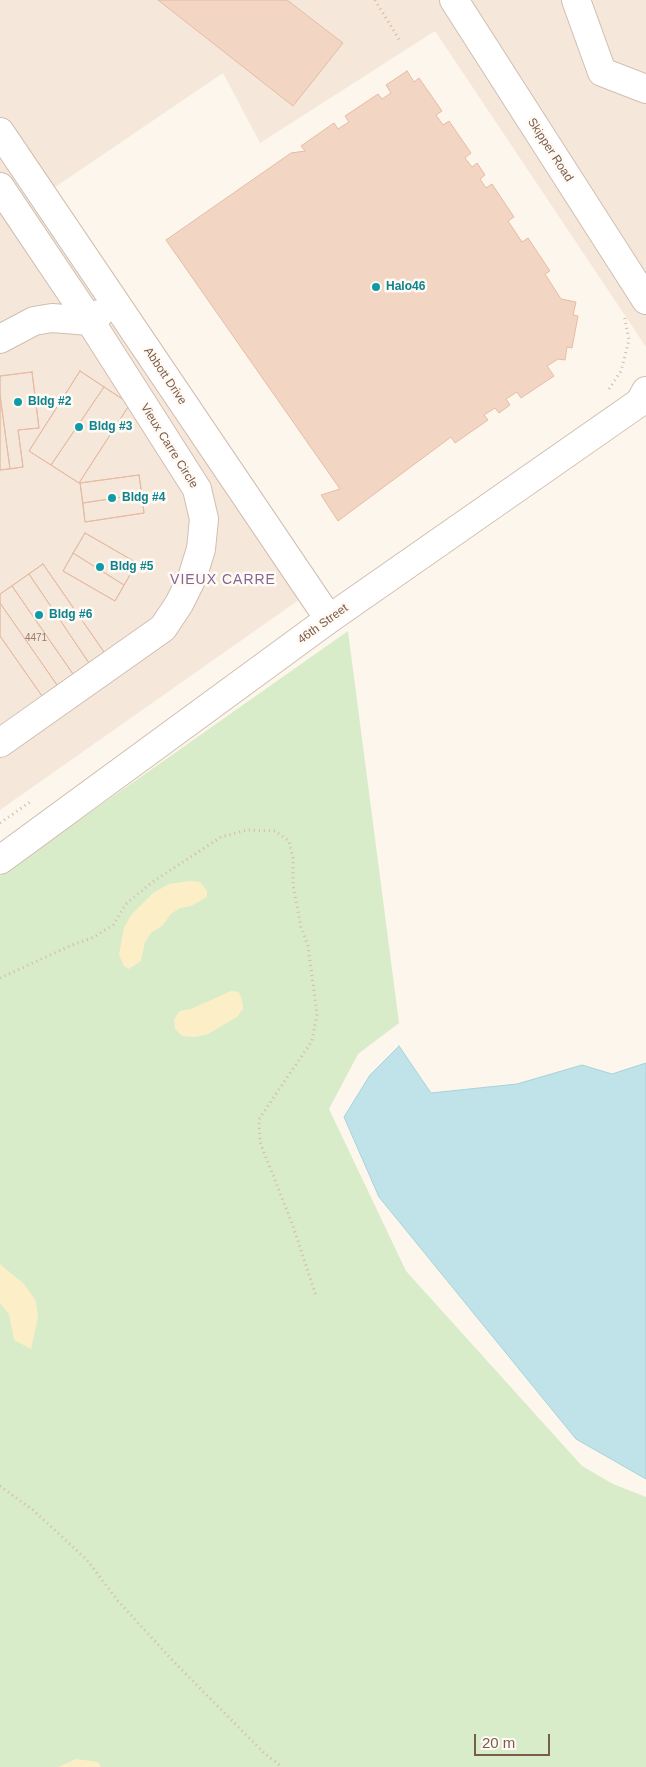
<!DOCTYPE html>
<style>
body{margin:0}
#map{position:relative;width:646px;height:1767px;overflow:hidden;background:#fdf6ec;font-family:Helvetica,sans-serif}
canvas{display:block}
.scale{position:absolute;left:474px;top:1734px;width:76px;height:22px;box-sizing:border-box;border:2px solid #7a5c4d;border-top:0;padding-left:6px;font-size:15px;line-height:18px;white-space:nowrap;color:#7a5c4d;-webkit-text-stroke:4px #fffaf3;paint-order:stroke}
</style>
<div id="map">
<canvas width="646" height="1767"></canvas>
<div class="scale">20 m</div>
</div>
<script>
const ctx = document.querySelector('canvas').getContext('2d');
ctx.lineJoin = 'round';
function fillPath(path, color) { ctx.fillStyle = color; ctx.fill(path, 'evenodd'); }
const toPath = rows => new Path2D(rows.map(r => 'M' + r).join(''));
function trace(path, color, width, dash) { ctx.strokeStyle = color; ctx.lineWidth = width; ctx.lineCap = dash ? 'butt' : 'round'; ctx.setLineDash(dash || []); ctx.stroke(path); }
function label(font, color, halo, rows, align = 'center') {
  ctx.font = font + ' Helvetica,sans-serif'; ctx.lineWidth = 5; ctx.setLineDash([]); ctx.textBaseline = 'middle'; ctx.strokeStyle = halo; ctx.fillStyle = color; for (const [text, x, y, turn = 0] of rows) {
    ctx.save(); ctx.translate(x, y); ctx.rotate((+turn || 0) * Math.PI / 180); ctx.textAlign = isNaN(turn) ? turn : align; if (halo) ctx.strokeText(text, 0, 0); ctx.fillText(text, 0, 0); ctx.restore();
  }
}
fillPath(toPath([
 [0,0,646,0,646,347,435,31,260,143,223,73,39,198,303,597,0,810]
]), '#f5e8da');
fillPath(toPath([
 [348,631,399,1023,358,1054,329,1109,406,1271,582,1466,613,1484,646,1497,646,1767,0,1767,0,876]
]), '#d8ecc9');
fillPath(toPath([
 [189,881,200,882,207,891,207,897,191,906,180,908,171,914,162,926,152,932,145,942,141,961,129,969,124,966,119,955,124,928,131,915,153,893,169,884],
 [231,991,239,992,242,1000,243,1009,237,1017,208,1034,195,1037,182,1036,175,1029,174,1019,180,1011,191,1009],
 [0,1264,24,1284,36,1301,38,1317,31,1349,14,1340,9,1314,0,1303],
 [76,1759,98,1762,101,1767,58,1767]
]), '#fcefc7');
const water = toPath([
 [399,1046,431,1093,517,1084,582,1065,612,1074,646,1063,646,1479,576,1439,379,1197,344,1117,370,1075,399,1046]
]);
fillPath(water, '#bfe3e8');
trace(water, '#a5d3da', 1);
const building = toPath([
 [158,0,287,0,343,43,293,106,158,0],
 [407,71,414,82,419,78,442,111,436,115,443,125,449,121,471,153,465,158,472,167,477,163,485,175,480,179,486,188,492,184,514,217,508,221,522,242,528,238,550,271,545,274,561,299,576,302,573,315,578,316,572,348,567,347,565,360,558,359,547,366,554,376,521,398,517,392,506,399,510,405,499,413,495,408,484,415,488,420,455,443,451,437,338,521,321,495,340,489,166,240,291,153,305,151,301,146,334,123,338,129,349,122,345,116,378,94,382,99,391,93,386,85,407,71],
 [80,371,104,387,51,465,29,451,80,371],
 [80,371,130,404,79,483,29,451,80,371],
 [32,372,39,428,18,430,23,467,10,469,0,395,0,376,32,372],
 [32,372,39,428,18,430,23,467,0,470,0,376,32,372],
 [104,387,130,404,79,483,51,465,104,387],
 [0,395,10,469,0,470,0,395],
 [139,475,142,494,83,503,80,483,139,475],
 [139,475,144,513,85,522,80,483,139,475],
 [142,494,144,513,85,522,83,503,142,494],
 [85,533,137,563,124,585,73,553,85,533],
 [85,533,137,563,115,601,63,571,85,533],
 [73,553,124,585,115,601,63,571,73,553],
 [43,564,104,652,89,663,29,574,43,564],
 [43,564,104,652,42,696,0,636,0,594,43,564],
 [29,574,89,663,73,674,12,586,29,574],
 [12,586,73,674,57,685,0,603,0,594,12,586],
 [0,603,57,685,42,696,0,636,0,603]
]);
fillPath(building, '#f3d5c3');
trace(building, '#e6bba3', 1);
const minor = toPath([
 [454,0,646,300],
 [576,0,602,72,646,89],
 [0,132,329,619],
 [0,187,90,321,197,489,204,519,201,549,192,578,179,604,163,628,0,743],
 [0,339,34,321,52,318,90,321,99,314],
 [0,860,329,619,640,402,646,391]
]);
trace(minor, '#d1beb0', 30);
trace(toPath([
 [375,0,400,41],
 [609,389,621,371,629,340,624,315],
 [0,823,30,802],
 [0,978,72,945,94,937,113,925,126,904,151,883,221,837,247,830,275,831,289,841,293,858,293,885,301,927,308,946,317,1014,312,1041,259,1119,260,1142,293,1226,316,1296],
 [0,1486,33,1510,87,1560,118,1601,176,1664,264,1753,282,1767]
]), '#d9b8a5', 3, [1, 4]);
trace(minor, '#fff', 28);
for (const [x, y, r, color] of [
 [376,287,5,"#0f9aa8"],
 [18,402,5,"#0f9aa8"],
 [79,427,5,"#0f9aa8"],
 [112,498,5,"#0f9aa8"],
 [100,567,5,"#0f9aa8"],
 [39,615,5,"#0f9aa8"]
]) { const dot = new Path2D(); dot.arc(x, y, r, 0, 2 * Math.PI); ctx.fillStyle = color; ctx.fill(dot); trace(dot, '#fffaf3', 2); }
label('10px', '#987a6a', null, [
 ["4471",36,638]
]);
label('12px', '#7a5c4d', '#fffaf3', [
 ["Skipper Road",550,150,57],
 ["Abbott Drive",165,376,56],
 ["Vieux Carre Circle",169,446,58],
 ["46th Street",323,624,-36]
]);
label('bold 12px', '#0d838f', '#fffaf3', [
 ["Halo46",386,287],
 ["Bldg #2",28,402],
 ["Bldg #3",89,427],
 ["Bldg #4",122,498],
 ["Bldg #5",110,567],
 ["Bldg #6",49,615]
], 'left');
ctx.letterSpacing = '1px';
label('14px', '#846695', '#fffaf3', [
 ["VIEUX CARRE",223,580]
]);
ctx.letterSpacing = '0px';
</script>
